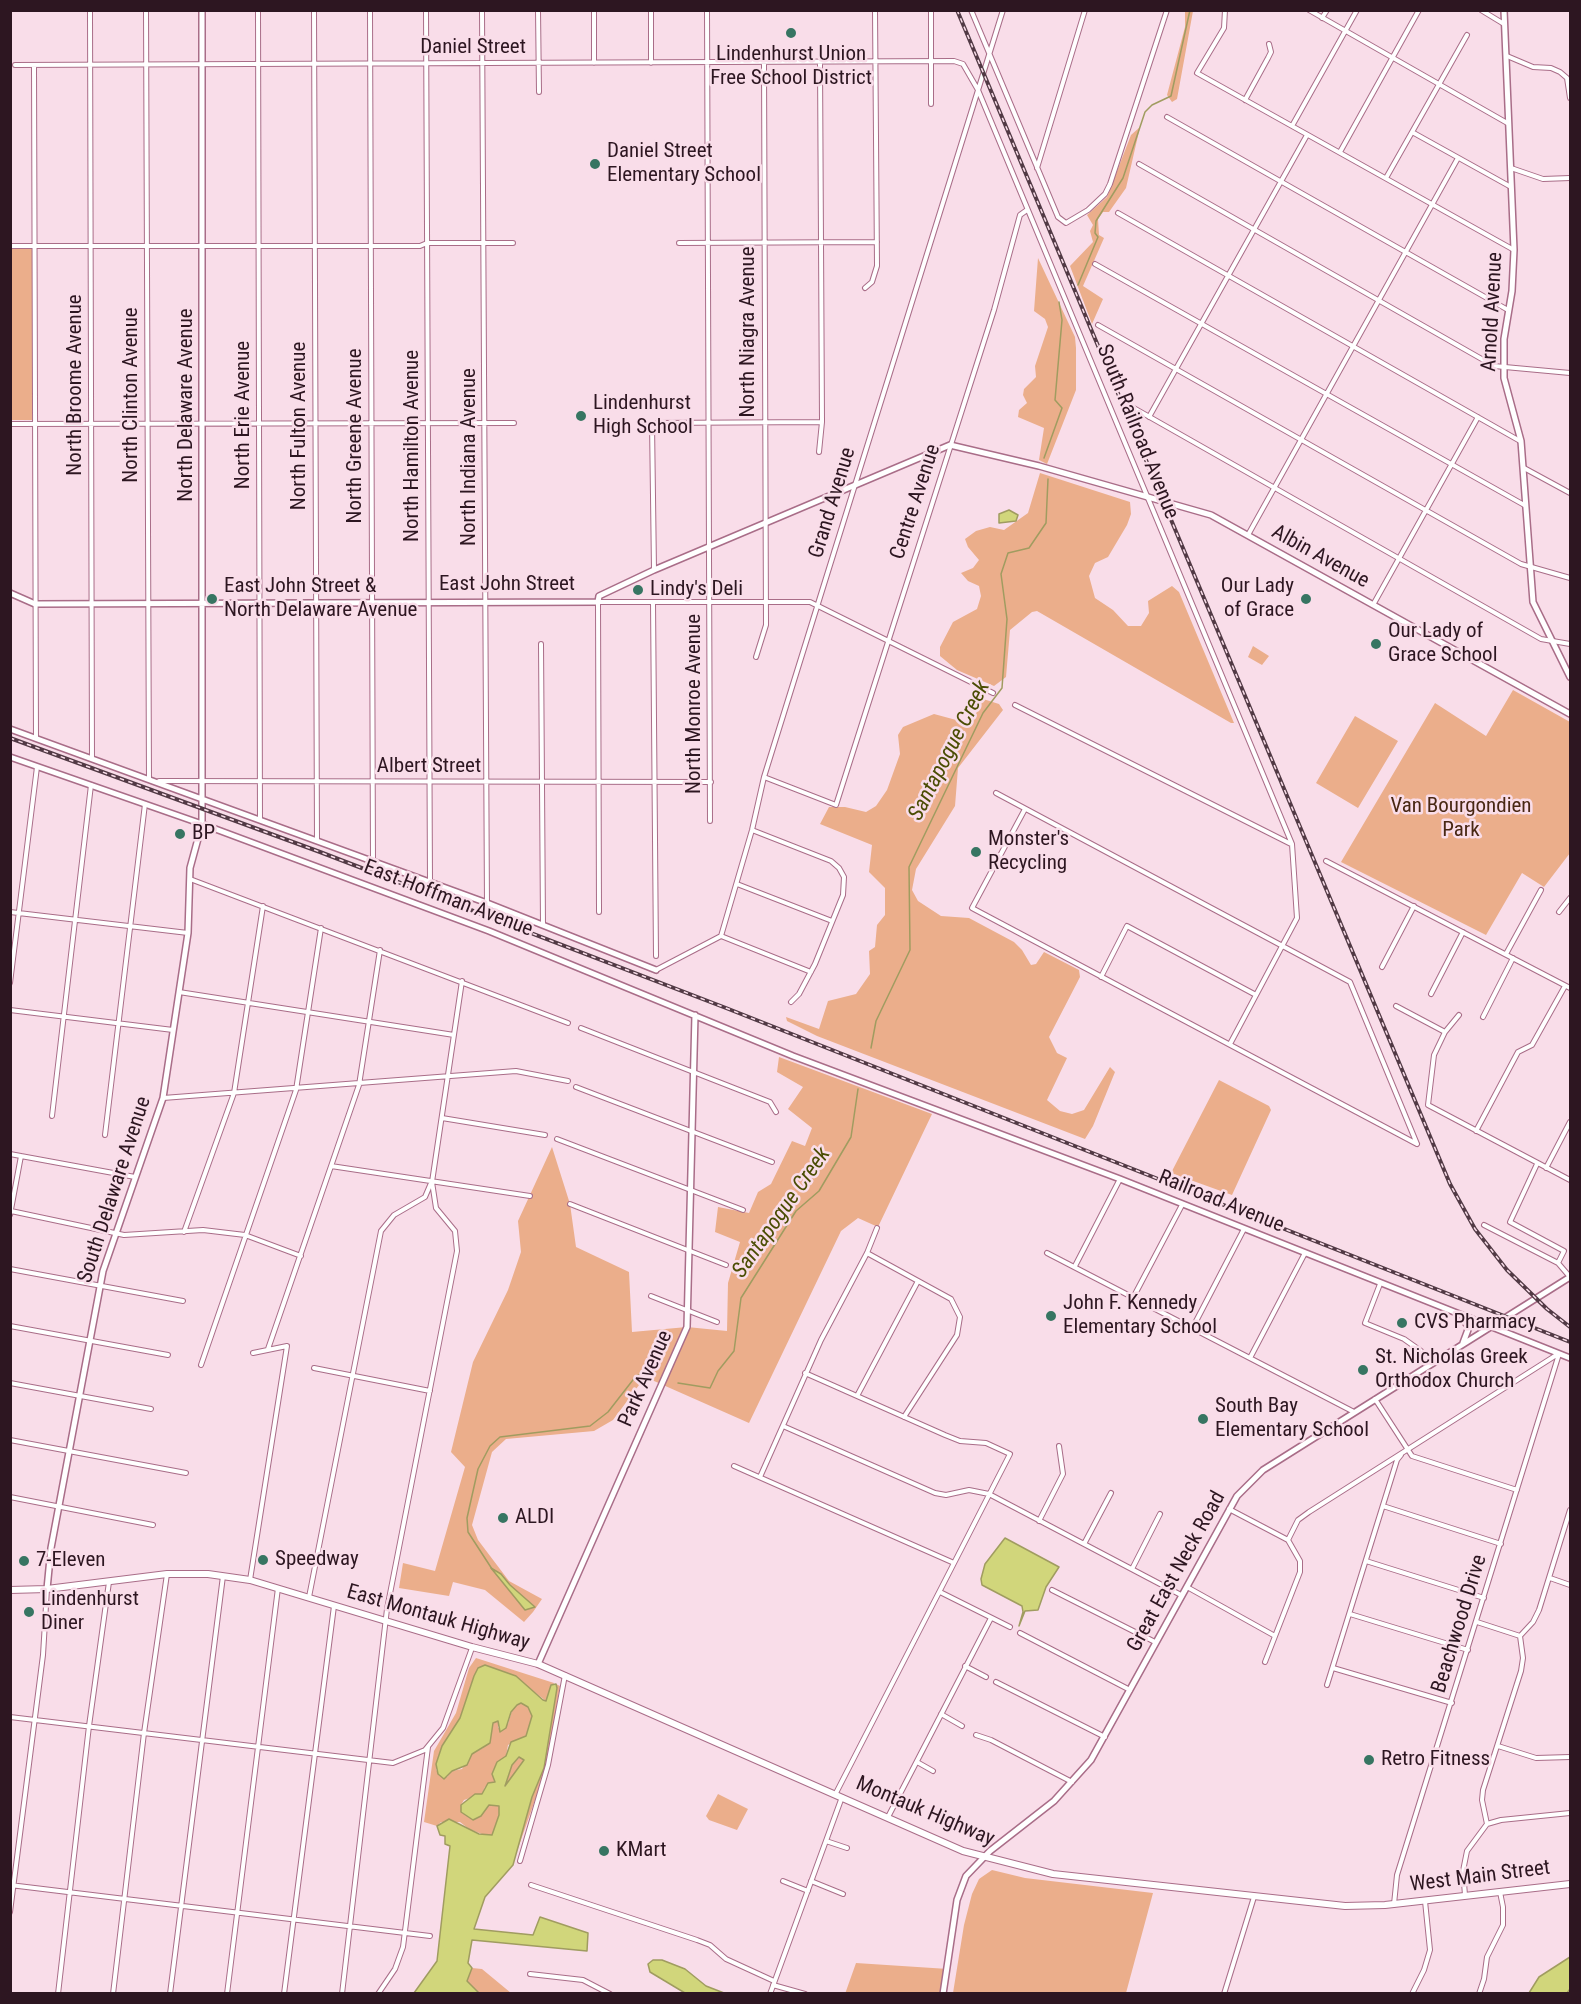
<!DOCTYPE html>
<style>
body{margin:0}
#map{position:relative;width:1581px;height:2004px;overflow:hidden;background:#f9dde9;font-family:"Roboto Condensed",sans-serif}
canvas{display:block}
.frame{position:absolute;inset:0;border:12px solid #2d1621;pointer-events:none}
</style>
<div id="map">
<canvas width="1581" height="2004"></canvas>
<div class="frame"></div>
</div>
<script>
const ctx = document.querySelector('canvas').getContext('2d');
ctx.lineJoin = 'round';
function fillPath(path, color) { ctx.fillStyle = color; ctx.fill(path, 'evenodd'); }
const toPath = rows => new Path2D(rows.map(r => 'M' + r).join(''));
function trace(path, color, width, dash) { ctx.strokeStyle = color; ctx.lineWidth = width; ctx.lineCap = dash ? 'butt' : 'round'; ctx.setLineDash(dash || []); ctx.stroke(path); }
function label(font, color, halo, rows, align = 'center') {
  ctx.font = font + ' "Roboto Condensed",sans-serif'; ctx.lineWidth = 5; ctx.setLineDash([]); ctx.textBaseline = 'middle'; ctx.strokeStyle = halo; ctx.fillStyle = color; for (const [text, x, y, turn = 0] of rows) {
    ctx.save(); ctx.translate(x, y); ctx.rotate((+turn || 0) * Math.PI / 180); ctx.textAlign = isNaN(turn) ? turn : align; if (halo) ctx.strokeText(text, 0, 0); ctx.fillText(text, 0, 0); ctx.restore();
  }
}
fillPath(toPath([
 [1185,11,1193,11,1177,99,1172,102,1167,95,1185,27],
 [1140,127,1126,188,1109,212,1103,212,1098,219,1099,235,1104,238,1083,286,1103,299,1092,324,1070,266,1093,242,1090,231,1093,225,1087,215,1107,197,1131,135],
 [11,249,32,249,32,420,11,420],
 [1038,258,1075,337,1076,348,1076,390,1047,464,1039,460,1044,428,1018,417,1019,410,1027,403,1023,395,1024,389,1036,377,1035,366,1048,327,1045,319,1034,311],
 [1040,473,1130,502,1131,514,1127,525,1108,557,1095,563,1089,576,1095,598,1113,610,1128,626,1141,626,1149,613,1148,601,1172,586,1179,592,1234,723,1231,723,1037,611,1032,612,1010,630,1006,677,994,686,957,670,940,656,940,647,953,622,977,609,981,596,979,586,968,581,961,573,973,568,979,560,968,547,965,539,976,531,990,527,1004,530,1028,513],
 [1253,646,1269,656,1262,665,1248,657],
 [1513,690,1570,722,1570,853,1544,887,1522,873,1486,935,1341,862,1435,703,1486,736],
 [983,699,999,704,1003,710,958,768,955,806,916,869,912,890,918,901,941,916,969,918,1014,942,1022,950,1031,965,1036,964,1044,952,1079,970,1080,977,1049,1037,1057,1053,1067,1058,1047,1100,1060,1111,1072,1114,1084,1110,1110,1067,1115,1072,1093,1126,1085,1139,817,1036,787,1021,786,1017,819,1029,828,1001,856,994,870,974,869,951,875,947,877,925,885,915,885,888,869,872,872,845,820,824,829,807,845,807,866,812,876,806,887,790,900,754,898,735,903,727,934,714,971,724],
 [1355,716,1398,741,1358,808,1316,783],
 [779,1057,932,1114,878,1227,858,1218,841,1231,749,1423,645,1377,613,1420,594,1431,506,1439,492,1452,472,1525,478,1540,509,1581,542,1599,533,1612,524,1622,485,1590,453,1582,449,1596,399,1588,403,1563,435,1571,465,1467,451,1452,473,1362,508,1290,521,1252,518,1221,552,1147,570,1204,576,1247,629,1272,632,1332,687,1327,727,1331,728,1283,740,1242,715,1232,718,1207,749,1213,758,1192,771,1184,792,1141,805,1146,812,1128,788,1109,803,1087,777,1072],
 [1219,1080,1269,1106,1271,1110,1232,1195,1171,1173],
 [476,1658,554,1683,546,1701,519,1680,491,1667,478,1668,460,1718,442,1746,436,1770,447,1777,452,1771,462,1769,472,1754,483,1748,493,1723,498,1721,498,1728,508,1724,513,1707,521,1703,528,1707,532,1716,526,1736,508,1745,506,1756,497,1762,492,1774,496,1781,485,1787,482,1794,464,1800,461,1805,461,1812,473,1820,480,1816,489,1805,499,1806,501,1809,495,1829,492,1835,487,1836,469,1829,460,1822,441,1822,437,1826,424,1822,434,1751,456,1713,469,1668],
 [556,1684,560,1686,547,1766,516,1854,532,1797,544,1768],
 [520,1757,525,1759,505,1786,512,1765],
 [718,1794,748,1809,737,1830,709,1820,706,1816],
 [992,1870,1025,1878,1153,1893,1126,1993,953,1993,964,1925,972,1894,979,1879],
 [856,1963,948,1969,944,1993,845,1994],
 [472,1968,482,1969,511,1993,479,1993,467,1981]
]), '#ebae8b');
const water = toPath([
 [1009,510,1018,515,1016,521,999,523,999,514,1009,510],
 [1005,1538,1059,1567,1046,1587,1038,1610,1025,1611,1019,1626,1023,1612,1022,1606,982,1585,981,1579,985,1564,1005,1538],
 [491,1568,501,1574,510,1585,535,1607,525,1610,491,1568],
 [485,1665,516,1676,543,1700,546,1701,551,1685,556,1684,557,1688,544,1768,532,1797,513,1865,485,1897,474,1929,533,1935,540,1917,588,1933,587,1951,472,1940,468,1963,472,1968,467,1981,479,1993,411,1993,414,1993,437,1961,450,1846,445,1844,445,1836,440,1835,437,1826,449,1819,479,1834,492,1835,499,1815,499,1806,489,1805,481,1816,473,1820,461,1812,461,1805,475,1794,482,1794,488,1783,495,1782,492,1774,497,1762,506,1756,511,1742,526,1736,532,1716,528,1707,521,1703,517,1705,511,1712,506,1728,500,1732,498,1721,493,1723,490,1743,472,1754,467,1765,452,1771,444,1779,438,1774,436,1764,442,1746,460,1718,474,1676,478,1668,485,1665],
 [519,1757,524,1760,505,1786,512,1765,519,1757],
 [1570,1957,1570,1989,1567,1993,1529,1993,1539,1977,1570,1957],
 [653,1960,662,1960,685,1969,706,1986,724,1993,685,1993,650,1972,648,1964,653,1960]
]);
fillPath(water, '#d1d67b');
trace(water, '#a09c60', 1.5);
trace(toPath([
 [1078,285,1098,237,1095,233,1096,221,1123,178,1145,112,1152,105,1171,96,1190,10],
 [1044,458,1062,408,1055,400,1062,320,1059,302],
 [871,1048,876,1021,910,950,909,867,983,713,1002,688,1007,619,1001,574,1008,553,1029,548,1046,523,1048,479],
 [678,1383,710,1388,718,1371,734,1351,741,1298,796,1211,819,1191,851,1137,858,1089],
 [492,1569,468,1532,467,1518,478,1469,490,1446,500,1437,590,1426,608,1412,636,1376,648,1372]
]), '#a09c60', 1.5);
const street = toPath([
 [90,10,92,758],
 [146,10,149,779],
 [258,10,260,820],
 [314,10,317,841],
 [370,10,373,861],
 [426,10,430,882],
 [482,10,487,903],
 [538,10,539,92],
 [594,10,594,63],
 [651,10,651,63],
 [707,10,710,821],
 [971,10,1058,217,1066,223,1088,210,1105,194,1110,184,1167,10],
 [1225,10,1224,28,1197,73,1514,250],
 [1309,10,1509,124],
 [1481,10,1504,24],
 [1322,18,1327,10],
 [1507,56,1533,67,1551,68,1560,72,1567,78,1570,98],
 [15,65,954,61,963,64,978,90,1292,844,1297,918,1230,1044],
 [34,65,36,738],
 [1245,100,1268,58,1271,52,1269,44],
 [931,104,931,10],
 [1167,117,1508,310],
 [1292,126,1357,10],
 [1412,132,1511,187],
 [1340,152,1419,10],
 [1139,164,1494,366,1570,373],
 [1037,168,1085,10],
 [1511,168,1543,179,1570,178],
 [1386,178,1467,35],
 [1118,213,1520,441],
 [679,243,877,242],
 [10,246,420,246,427,243,513,243],
 [1095,264,1526,506],
 [865,288,872,282,877,266,875,10],
 [1098,325,1521,564,1570,578],
 [1132,407,1541,639,1570,644],
 [1149,417,1307,135],
 [10,424,514,423],
 [819,452,822,422,820,62],
 [1524,468,1570,493],
 [1248,535,1458,158],
 [654,570,652,423,822,422],
 [653,602,656,956],
 [1373,605,1478,417],
 [541,644,543,925],
 [756,657,766,625,764,62],
 [1015,705,1291,844],
 [764,777,836,805,994,310,1020,215,1027,210],
 [159,781,711,782],
 [996,793,1350,982,1417,1144],
 [1025,809,972,908,1417,1144],
 [752,830,831,861,839,868,844,877,843,895,815,964,799,994,791,1002],
 [1326,861,1570,988],
 [190,879,568,1023],
 [737,884,832,921],
 [10,912,188,933],
 [599,912,598,602,810,602,993,693],
 [1559,912,1570,898],
 [721,936,811,972],
 [1506,954,1541,890],
 [1382,967,1414,906],
 [656,970,721,936,752,830,764,777,1003,10],
 [1101,977,1127,926,1256,995],
 [10,983,37,767],
 [179,992,454,1035],
 [1431,994,1463,932],
 [1396,1006,1445,1032],
 [10,1010,173,1030],
 [1459,1015,1445,1032,1434,1055,1428,1105,1570,1180],
 [1483,1017,1513,958],
 [581,1028,770,1102,776,1112],
 [576,1087,772,1162],
 [163,1098,516,1071,568,1081],
 [52,1116,91,785],
 [442,1118,545,1135],
 [1476,1131,1518,1052,1532,1045,1565,986],
 [105,1135,145,804],
 [557,1139,743,1210],
 [10,1154,135,1177],
 [1537,1164,1510,1222,1564,1251,1558,1263],
 [331,1166,530,1196],
 [1546,1168,1570,1122],
 [570,1204,726,1265],
 [11,1211,124,1235,203,1230,245,1235,301,1256],
 [10,1215,21,1156],
 [1484,1225,1558,1263,1570,1277],
 [184,1232,234,1093,263,906],
 [867,1253,951,1299,960,1317,957,1335,904,1417],
 [1047,1253,1354,1412],
 [1075,1266,1120,1179],
 [10,1269,183,1301],
 [1380,1284,1365,1323,1404,1339,1421,1351,1430,1364],
 [651,1296,717,1322],
 [1134,1296,1182,1205],
 [10,1326,168,1355],
 [1193,1327,1244,1229],
 [268,1349,359,1085,380,950],
 [1250,1358,1305,1253],
 [201,1365,296,1090,321,928],
 [314,1368,430,1391],
 [805,1373,945,1435,960,1441,986,1443,1010,1454,836,1793],
 [10,1383,151,1409],
 [857,1396,918,1281],
 [1375,1399,1412,1456,1517,1490],
 [783,1426,935,1493,946,1495,969,1490,989,1494,1181,1595],
 [10,1440,186,1473],
 [734,1466,954,1563],
 [760,1477,821,1340,867,1253,877,1228],
 [10,1497,153,1525],
 [1383,1506,1501,1544],
 [1229,1509,1288,1540,1300,1561,1300,1572,1265,1662],
 [1039,1521,1063,1474,1059,1446],
 [1288,1540,1298,1520,1309,1512,1558,1354],
 [1084,1544,1111,1493],
 [1366,1561,1484,1598],
 [1132,1569,1160,1514],
 [1550,1578,1570,1585],
 [250,1580,287,1346,253,1353],
 [1187,1587,1275,1636],
 [1052,1590,1155,1642],
 [940,1592,1010,1627],
 [309,1597,381,1231,394,1215,425,1197,431,1183],
 [1350,1614,1468,1650],
 [1477,1622,1520,1636],
 [1020,1633,1130,1690],
 [1520,1636,1533,1622,1539,1610,1570,1510],
 [965,1666,986,1677],
 [1333,1668,1452,1703],
 [996,1682,1105,1737],
 [1327,1685,1397,1460,1401,1455],
 [941,1714,962,1726],
 [10,1717,393,1763,425,1750,443,1728,472,1648],
 [976,1735,991,1740,1072,1782],
 [1498,1746,1536,1758,1570,1757],
 [917,1762,933,1771],
 [888,1817,991,1618],
 [1487,1824,1482,1800,1483,1790,1521,1671,1523,1658,1520,1636],
 [826,1841,847,1848],
 [520,1861,548,1765,565,1675],
 [783,1881,808,1891],
 [811,1881,843,1894],
 [10,1885,430,1936],
 [531,1885,697,1940,710,1945,726,1959,774,1981],
 [1465,1895,1463,1871,1467,1851,1487,1824,1501,1820,1570,1813],
 [1394,1904,1397,1875,1559,1354],
 [10,1912,43,1655,47,1589],
 [530,1974,583,1980,610,1994],
 [773,1985,805,1994],
 [58,1994,89,1726,109,1582],
 [113,1994,144,1733,167,1574],
 [170,1994,223,1576],
 [227,1994,278,1588],
 [284,1994,334,1606],
 [342,1994,387,1609,457,1251,455,1231,436,1208,432,1182,462,981],
 [378,1994,395,1969,403,1947,428,1747],
 [770,1994,842,1797],
 [1224,1994,1254,1897],
 [1412,1994,1424,1970,1430,1950,1425,1901],
 [1479,1994,1484,1979,1487,1957,1503,1925,1503,1907,1500,1892]
]);
const secondary = toPath([
 [1504,10,1514,250,1512,291,1504,339,1504,378,1521,441,1533,602,1570,677],
 [10,593,35,604,598,602,599,596,654,570,950,445,1039,466,1211,515,1570,714],
 [10,729,487,903,656,970],
 [10,757,202,824,489,931,793,1056,1120,1179,1570,1358],
 [1463,1343,1469,1327,1463,1320],
 [47,1589,51,1548,103,1271,163,1098,188,933,190,868,202,824,202,10],
 [538,1664,687,1327,695,1015],
 [943,1994,957,1900,966,1876,990,1851,1054,1801,1091,1760,1237,1496,1263,1470,1570,1277]
]);
const primary = toPath([
 [10,1590,47,1589,167,1574,208,1574,250,1580,472,1647,538,1664,963,1851,1053,1874,1345,1906,1385,1905,1570,1884]
]);
trace(street, '#a96d88', 6);
trace(secondary, '#a96d88', 8);
trace(primary, '#a96d88', 8);
trace(street, '#fff', 4);
trace(secondary, '#fff', 5);
trace(primary, '#fff', 6);
const rail = toPath([
 [957,10,1450,1184,1475,1229,1507,1270,1547,1309,1570,1327],
 [10,738,320,852,726,1008,1570,1342]
]);
trace(rail, '#523a45', 4);
trace(rail, '#f9dde9', 1.5, [4.5]);
for (const [x, y, r, color] of [
 [791,33,6,"#377562"],
 [595,164,6,"#377562"],
 [581,416,6,"#377562"],
 [638,590,6,"#377562"],
 [212,599,6,"#377562"],
 [1306,599,6,"#377562"],
 [1376,644,6,"#377562"],
 [180,834,6,"#377562"],
 [976,852,6,"#377562"],
 [1051,1316,6,"#377562"],
 [1402,1323,6,"#377562"],
 [1363,1370,6,"#377562"],
 [1203,1419,6,"#377562"],
 [503,1518,6,"#377562"],
 [263,1560,6,"#377562"],
 [24,1561,6,"#377562"],
 [29,1612,6,"#377562"],
 [1369,1760,6,"#377562"],
 [604,1851,6,"#377562"]
]) { const dot = new Path2D(); dot.arc(x, y, r, 0, 2 * Math.PI); ctx.fillStyle = color; ctx.fill(dot); trace(dot, '#f9dde9', 2); }
label('21px', '#2d1621', '#f9dde9', [
 ["Daniel Street",473,48],
 ["Arnold Avenue",1493,312,-87],
 ["North Niagra Avenue",749,332,-90],
 ["North Broome Avenue",76,385,-90],
 ["North Clinton Avenue",132,395,-90],
 ["North Delaware Avenue",187,405,-90],
 ["North Erie Avenue",244,415,-90],
 ["North Fulton Avenue",300,426,-90],
 ["South Railroad Avenue",1137,432,68],
 ["North Greene Avenue",356,436,-90],
 ["North Hamilton Avenue",413,446,-90],
 ["North Indiana Avenue",470,457,-90],
 ["Centre Avenue",916,502,-72],
 ["Grand Avenue",833,503,-73],
 ["Albin Avenue",1320,557,29],
 ["East John Street",507,585],
 ["North Monroe Avenue",695,704,-90],
 ["Albert Street",429,767],
 ["East Hoffman Avenue",448,899,21],
 ["South Delaware Avenue",115,1190,-72],
 ["Railroad Avenue",1221,1202,22],
 ["Park Avenue",646,1379,-66],
 ["Great East Neck Road",1177,1572,-61],
 ["East Montauk Highway",438,1618,16],
 ["Beachwood Drive",1460,1624,-73],
 ["Montauk Highway",925,1812,23],
 ["West Main Street",1480,1877,-7]
]);
label('21px', '#2d1621', '#f9dde9', [
 ["Lindenhurst Union",791,55,"center"],
 ["Free School District",791,79,"center"],
 ["Daniel Street",607,152],
 ["Elementary School",607,176],
 ["Lindenhurst",593,404],
 ["High School",593,428],
 ["East John Street &",224,587],
 ["North Delaware Avenue",224,611],
 ["Our Lady",1294,587,"right"],
 ["of Grace",1294,611,"right"],
 ["Lindy's Deli",650,590],
 ["Our Lady of",1388,632],
 ["Grace School",1388,656],
 ["BP",192,834],
 ["Monster's",988,840],
 ["Recycling",988,864],
 ["John F. Kennedy",1063,1304],
 ["Elementary School",1063,1328],
 ["CVS Pharmacy",1414,1323],
 ["St. Nicholas Greek",1375,1358],
 ["Orthodox Church",1375,1382],
 ["South Bay",1215,1407],
 ["Elementary School",1215,1431],
 ["ALDI",515,1518],
 ["Speedway",275,1560],
 ["7-Eleven",36,1561],
 ["Lindenhurst",41,1600],
 ["Diner",41,1624],
 ["Retro Fitness",1381,1760],
 ["KMart",616,1851]
], 'left');
label('21px', '#482713', '#f9dde9', [
 ["Van Bourgondien",1461,807],
 ["Park",1461,831]
]);
label('italic 22px', '#4b4d04', '#f9dde9', [
 ["Santapogue Creek",950,751,-63],
 ["Santapogue Creek",782,1213,-55]
]);
</script>
